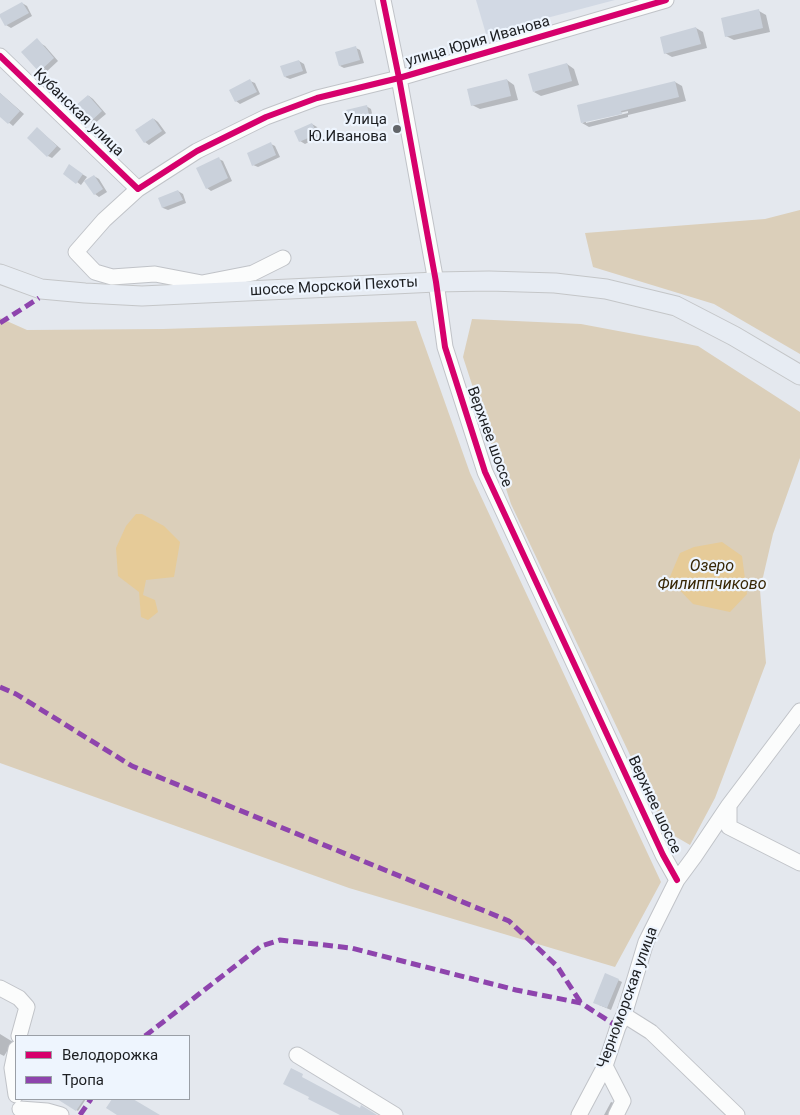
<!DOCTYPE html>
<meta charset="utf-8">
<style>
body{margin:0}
#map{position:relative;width:800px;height:1115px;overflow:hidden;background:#e4e8ee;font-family:Roboto,sans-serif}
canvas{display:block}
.legend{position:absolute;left:15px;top:1035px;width:175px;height:65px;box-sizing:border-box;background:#eef5fe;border:1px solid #9a9fa6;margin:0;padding:6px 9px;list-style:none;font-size:15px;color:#1c1e21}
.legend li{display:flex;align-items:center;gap:10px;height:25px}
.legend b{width:25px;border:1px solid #9a9fa6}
</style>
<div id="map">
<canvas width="800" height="1115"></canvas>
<ul class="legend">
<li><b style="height:6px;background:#d6006c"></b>Велодорожка</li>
<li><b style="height:6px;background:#8e44ad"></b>Тропа</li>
</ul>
</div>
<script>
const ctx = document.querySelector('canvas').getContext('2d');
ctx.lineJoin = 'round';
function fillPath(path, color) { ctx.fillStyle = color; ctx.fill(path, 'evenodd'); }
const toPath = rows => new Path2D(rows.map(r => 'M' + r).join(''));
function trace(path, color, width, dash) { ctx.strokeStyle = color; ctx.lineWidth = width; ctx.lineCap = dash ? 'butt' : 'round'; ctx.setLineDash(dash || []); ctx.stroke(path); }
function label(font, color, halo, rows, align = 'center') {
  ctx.font = font + ' Roboto,sans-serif'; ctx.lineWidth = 4.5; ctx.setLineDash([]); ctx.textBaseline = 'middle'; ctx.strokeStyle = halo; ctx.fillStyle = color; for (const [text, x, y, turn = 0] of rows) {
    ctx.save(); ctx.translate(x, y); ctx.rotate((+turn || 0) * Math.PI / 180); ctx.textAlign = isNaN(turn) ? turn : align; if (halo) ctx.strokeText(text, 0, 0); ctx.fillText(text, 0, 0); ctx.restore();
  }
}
fillPath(toPath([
 [476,0,615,0,486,34]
]), '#d2d9e4');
fillPath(toPath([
 [800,210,800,354,714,304,593,267,585,233,765,219],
 [0,318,27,330,163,329,416,321,470,473,661,882,615,967,349,888,0,763],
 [472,319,581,324,698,346,800,412,800,458,773,534,760,590,766,663,715,798,690,845,666,831,511,504,463,357]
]), '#dbcfba');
fillPath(toPath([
 [136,514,142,514,164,526,180,542,174,577,146,580,143,595,155,600,158,612,148,620,141,617,139,592,118,576,116,548,126,526],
 [722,542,742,556,747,594,730,612,693,604,669,579,680,553,694,547]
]), '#e6cb98');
fillPath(toPath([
 [22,3,27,6,32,16,11,28,6,25],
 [759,11,766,15,770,32,734,40,726,36],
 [696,28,703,32,707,48,672,57,665,53],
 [40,43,45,46,58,61,44,74,39,71],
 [356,48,360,50,364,63,344,68,340,66],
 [299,61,304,64,307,73,290,79,285,77],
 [567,64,574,69,579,85,541,96,534,92],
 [507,80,514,85,518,100,480,109,472,105],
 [250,81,255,83,260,94,240,104,236,101],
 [675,82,682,86,686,101,628,115,628,117,589,127,582,123],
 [628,111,628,113,586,123,586,121],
 [0,93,24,114,13,126,0,115],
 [89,96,93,99,106,114,94,124,90,122],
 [366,106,371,109,373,118,354,122,350,120],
 [154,119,158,122,166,133,149,145,145,142],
 [312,124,317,127,321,136,305,144,300,141],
 [37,128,61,149,52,158,48,156],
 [271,144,275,146,280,157,258,167,253,165],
 [219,159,223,161,232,181,211,191,207,188],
 [74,169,87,177,81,185,77,182],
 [94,176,99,179,107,192,99,197,95,194],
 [178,191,183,194,186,203,168,210,163,208,160,198],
 [618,980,622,982,611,1010,599,1005],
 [0,1034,13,1042,4,1056,0,1054],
 [59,1099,86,1099,78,1111],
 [611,1102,614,1103,609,1115,604,1115]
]), '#0003');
fillPath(toPath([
 [22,2,29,13,5,26,0,17,0,14],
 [759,9,763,28,725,37,721,18],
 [696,27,701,44,664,54,660,37],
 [37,38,54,58,39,72,21,52],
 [356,46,360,60,339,66,335,52],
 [299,60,303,71,284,77,280,66],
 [567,63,572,81,533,92,528,74],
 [250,79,257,92,235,102,229,90],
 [507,79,511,96,471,106,467,89],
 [675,81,679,97,621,111,622,114,581,123,577,105],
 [0,93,20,111,8,124,0,117],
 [88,95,102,111,89,123,75,106],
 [367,105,369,116,349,121,346,110],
 [153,118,162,131,144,143,135,130],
 [312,123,317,134,299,142,294,131],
 [37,127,57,146,47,157,27,138],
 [271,142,276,155,252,166,247,153],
 [219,157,228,178,206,189,196,168],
 [69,164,83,174,76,184,63,174],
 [94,175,103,189,94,195,84,181],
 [178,190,183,200,162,208,158,198],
 [605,973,619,979,607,1008,593,1003],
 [291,1068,303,1074,302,1077,360,1108,361,1105,377,1115,340,1115,308,1099,309,1097,283,1084],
 [57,1099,84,1099,76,1111],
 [112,1099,133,1099,160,1115,117,1115,106,1108]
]), '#cad1db');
const minor = toPath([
 [383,0,399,78,436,282,445,347,485,472,663,855,677,880],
 [0,56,138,189],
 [283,258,253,273,202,283,155,274,112,277,95,272,76,252,104,220,138,189,197,151,266,117,317,98,399,78,666,0],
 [729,805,729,827,800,863],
 [0,988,19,998,27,1007,19,1036],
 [624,1015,651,1032,737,1115],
 [16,1049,12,1068,16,1095],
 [297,1055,395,1115],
 [605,1066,623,1101,616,1115],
 [20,1109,47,1111,61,1115],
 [579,1115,605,1066,618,1027,624,1015,646,942,677,880,694,857,729,805,800,711]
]);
const major = toPath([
 [0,274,41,289,85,293,142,296,436,282,489,281,555,283,606,289,676,306,734,336,800,375]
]);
trace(minor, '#c0c3c8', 17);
trace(major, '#c4c6c8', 21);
trace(minor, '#fbfcfc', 15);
trace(major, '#e7ecf3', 19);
trace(toPath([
 [0,323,39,298],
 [0,687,16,694,132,766,509,921,557,966,581,1003],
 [145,1036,261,946,280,940,351,948,516,990,581,1003,618,1027],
 [80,1115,91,1099]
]), '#8e44ad', 5, [10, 5]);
trace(toPath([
 [383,0,399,78,436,282,445,347,485,472,663,855,677,880],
 [0,56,138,189,197,151,266,117,317,98,399,78,666,0]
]), '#d6006c', 6);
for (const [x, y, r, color] of [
 [397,129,5,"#626569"]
]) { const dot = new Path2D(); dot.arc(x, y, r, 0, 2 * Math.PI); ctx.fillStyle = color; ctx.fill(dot); trace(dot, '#eef5fe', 2); }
label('15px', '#1c1e21', '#eef5fe', [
 ["улица Юрия Иванова",478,42,-16],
 ["Кубанская улица",78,113,44],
 ["шоссе Морской Пехоты",334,287,-3],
 ["Верхнее шоссе",489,437,70],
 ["Верхнее шоссе",654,805,65],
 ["Черноморская улица",628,998,-70]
]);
label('15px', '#1c1e21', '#eef5fe', [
 ["Улица",387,120],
 ["Ю.Иванова",387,137]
], 'right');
label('italic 16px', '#382705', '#eef5fe', [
 ["Озеро",712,567],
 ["Филиппчиково",712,585]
]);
</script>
